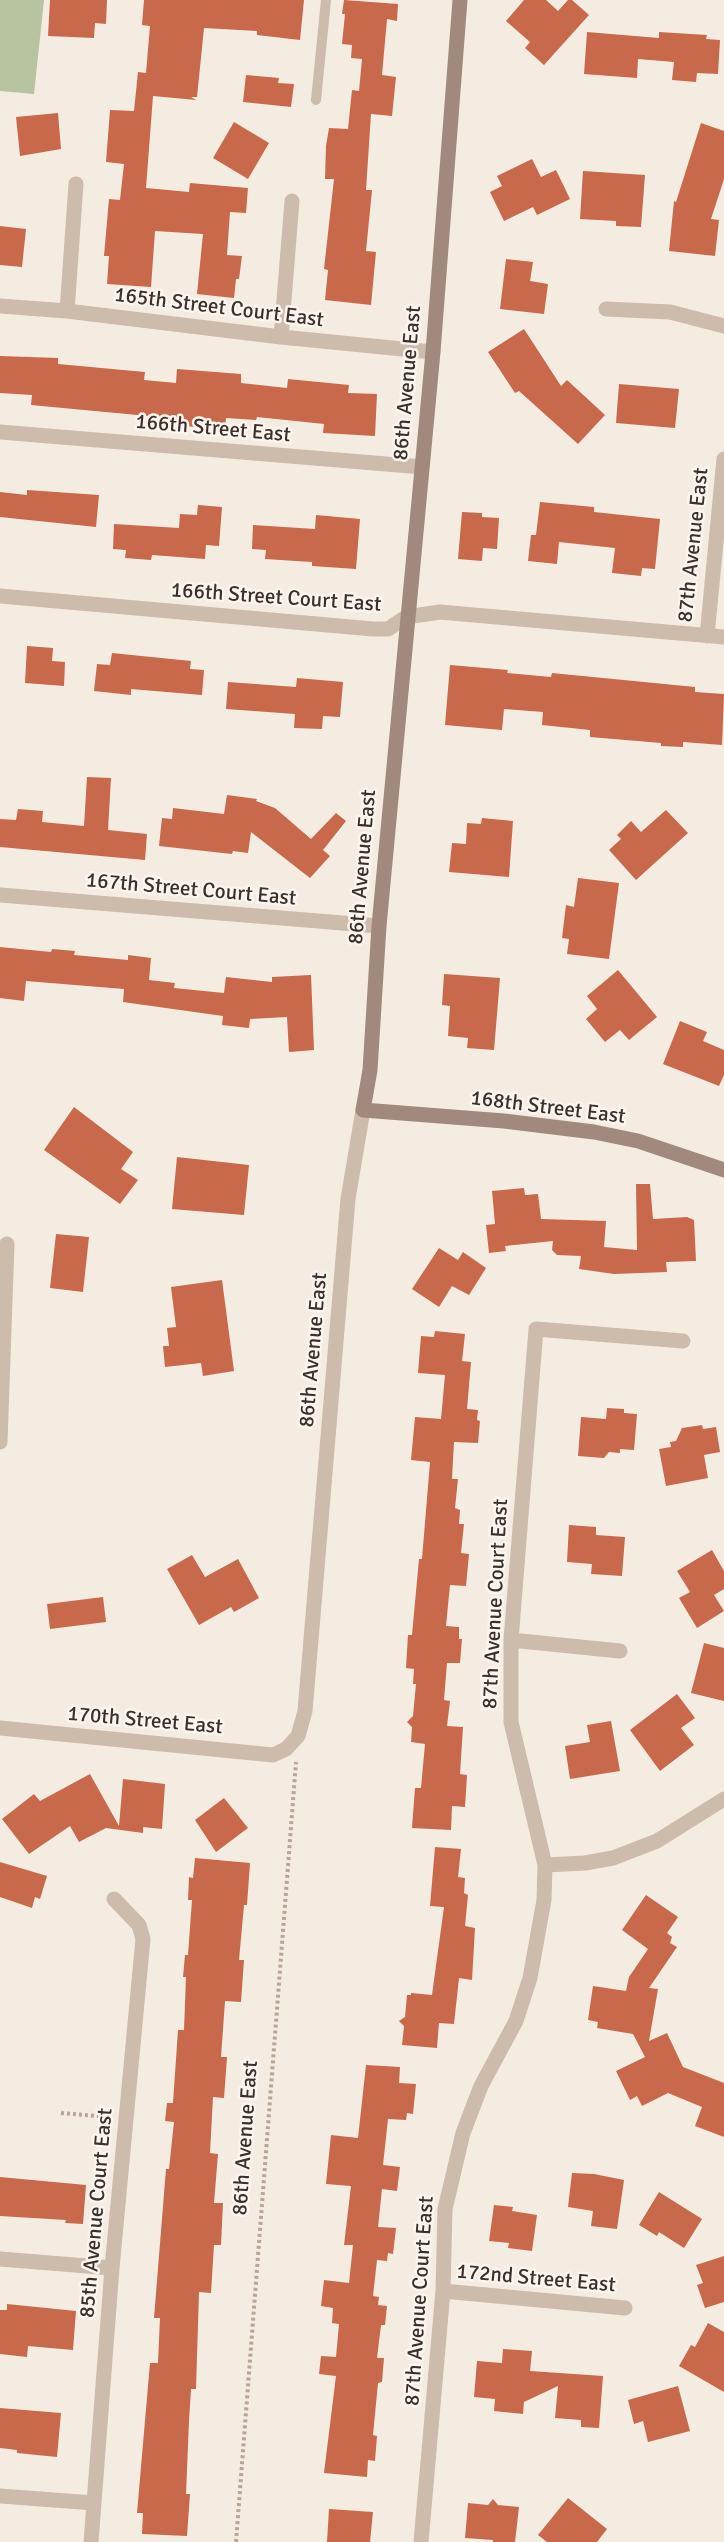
<!DOCTYPE html>
<style>
body{margin:0}
canvas{display:block;background:#f4ebe1}
</style>
<canvas width="724" height="2542"></canvas>
<script>
const ctx = document.querySelector('canvas').getContext('2d');
ctx.lineJoin = 'round';
function fillPath(path, color) { ctx.fillStyle = color; ctx.fill(path, 'evenodd'); }
const toPath = rows => new Path2D(rows.map(r => 'M' + r).join(''));
function trace(path, color, width, dash) { ctx.strokeStyle = color; ctx.lineWidth = width; ctx.lineCap = dash ? 'butt' : 'round'; ctx.setLineDash(dash || []); ctx.stroke(path); }
function label(font, color, halo, rows, align = 'center') {
  ctx.font = font + ' Signika,sans-serif'; ctx.lineWidth = 5; ctx.setLineDash([]); ctx.textBaseline = 'middle'; ctx.strokeStyle = halo; ctx.fillStyle = color; for (const [text, x, y, turn = 0] of rows) {
    ctx.save(); ctx.translate(x, y); ctx.rotate((+turn || 0) * Math.PI / 180); ctx.textAlign = isNaN(turn) ? turn : align; if (halo) ctx.strokeText(text, 0, 0); ctx.fillText(text, 0, 0); ctx.restore();
  }
}
fillPath(toPath([
 [0,0,44,0,34,94,0,91]
]), '#b8c4a0');
fillPath(toPath([
 [50,0,107,0,106,24,95,23,94,38,48,36],
 [144,0,304,0,300,40,257,35,257,31,204,28,197,97,191,97,196,100,153,96,146,188,189,192,190,183,248,188,246,213,230,212,227,255,242,256,239,279,236,279,234,298,197,294,203,234,155,231,151,287,107,284,109,256,104,256,109,199,120,200,124,164,106,162,110,110,134,111,138,72,146,73,150,26,142,25],
 [344,0,398,4,397,21,387,19,382,75,396,77,392,116,371,114,366,190,372,190,366,251,376,252,371,305,325,300,328,270,324,269,334,179,325,179,326,146,329,128,348,129,352,90,359,91,362,59,351,58,352,45,342,44,345,14,342,14],
 [524,0,546,0,558,11,568,0,572,0,589,15,544,65,525,48,530,42,506,21],
 [587,32,659,38,659,32,707,35,706,39,720,40,718,74,697,73,696,82,672,80,674,62,638,59,637,78,584,74],
 [246,75,279,78,278,83,294,84,291,107,243,102],
 [58,113,61,149,20,156,16,117],
 [234,122,269,143,248,179,213,158],
 [701,123,724,131,724,179,711,219,719,220,715,256,669,251,674,201,676,202],
 [532,159,541,177,556,170,570,199,537,215,533,207,504,221,490,192,502,186,497,176],
 [583,171,645,175,641,227,616,226,616,221,580,219],
 [0,226,26,229,22,267,0,265],
 [506,259,533,262,530,281,548,284,544,314,500,309],
 [524,329,561,386,567,380,605,415,578,444,519,391,515,393,488,352],
 [0,356,58,358,58,364,145,372,144,380,176,383,177,369,241,374,241,383,287,388,288,379,349,385,348,393,377,394,375,436,323,433,324,424,257,417,256,420,226,418,225,429,197,427,148,423,148,416,31,405,32,395,0,393],
 [619,384,679,389,675,428,616,423],
 [27,490,99,495,96,527,0,517,0,492,27,495],
 [540,502,594,507,594,512,660,519,655,569,642,568,641,576,612,573,615,548,559,542,557,564,528,561,531,535,536,535],
 [198,505,222,507,219,546,206,545,205,559,152,555,151,560,125,558,126,550,113,549,114,524,179,528,180,514,197,515],
 [462,512,482,513,482,517,499,518,497,549,483,548,482,561,458,559],
 [316,515,360,519,356,569,312,566,312,562,265,559,266,550,252,549,253,525,315,529],
 [27,646,53,648,52,661,65,662,64,686,25,683],
 [112,653,191,661,190,669,204,670,202,695,131,689,131,695,94,691,97,664,110,665],
 [450,665,508,670,507,673,551,677,552,673,695,687,695,692,724,694,722,745,683,742,683,747,661,746,661,743,590,737,590,730,542,725,543,712,504,709,502,730,445,725],
 [297,678,343,682,340,717,323,716,322,729,294,728,295,714,226,709,228,682,296,687],
 [87,777,111,778,108,830,147,834,145,860,0,847,0,819,16,820,18,809,43,811,42,822,84,826],
 [227,795,257,799,256,801,275,808,311,839,336,813,346,821,323,850,330,856,310,878,251,832,248,853,233,851,232,854,159,846,162,818,172,819,173,808,224,814],
 [666,810,688,833,636,880,609,850,621,839,617,835,631,821,641,832],
 [482,818,513,821,509,877,449,872,452,843,466,844,467,823,481,824],
 [578,878,619,883,609,959,567,954,569,939,562,938,566,905,574,907],
 [0,947,51,952,52,949,75,951,74,955,128,960,128,955,151,958,149,980,175,983,174,988,224,993,226,977,272,982,272,977,311,975,314,1050,289,1052,287,1017,250,1019,249,1028,222,1025,223,1016,123,1002,124,989,26,981,24,1001,0,998],
 [618,970,657,1017,629,1040,620,1030,605,1042,586,1019,597,1009,587,996],
 [444,974,500,978,494,1050,467,1048,468,1038,448,1036,450,1006,442,1005],
 [680,1021,707,1032,703,1041,724,1050,724,1075,719,1086,663,1064],
 [74,1107,133,1152,121,1169,138,1180,120,1204,44,1150],
 [177,1157,249,1165,244,1215,172,1209],
 [636,1184,650,1184,653,1219,687,1217,694,1220,696,1261,666,1262,667,1272,614,1274,579,1269,581,1256,557,1255,552,1250,553,1241,505,1246,506,1251,489,1253,486,1225,495,1224,492,1191,524,1188,525,1195,538,1194,541,1219,606,1221,604,1247,637,1250],
 [56,1234,89,1237,83,1292,50,1288],
 [439,1248,458,1260,463,1252,486,1268,469,1295,452,1286,439,1307,412,1289],
 [222,1280,234,1371,203,1376,201,1363,165,1367,163,1346,169,1346,167,1328,176,1327,171,1287],
 [435,1331,465,1334,462,1361,471,1362,467,1409,478,1410,477,1420,480,1421,478,1443,454,1442,452,1479,458,1479,455,1508,460,1510,459,1524,464,1524,461,1553,469,1554,466,1586,450,1585,446,1626,459,1627,459,1639,462,1639,460,1663,447,1663,444,1700,450,1701,447,1726,463,1727,460,1774,467,1775,465,1807,452,1806,451,1830,412,1828,415,1788,421,1788,425,1744,411,1742,412,1727,407,1722,413,1716,416,1684,413,1684,414,1669,406,1668,408,1635,412,1635,419,1559,422,1559,430,1462,411,1460,415,1417,441,1419,445,1375,418,1373,421,1336,434,1337],
 [607,1408,624,1409,624,1413,637,1414,634,1450,620,1449,620,1453,609,1452,604,1458,578,1456,581,1417,606,1419],
 [702,1425,703,1429,716,1427,720,1452,704,1455,708,1478,666,1486,659,1449,671,1447,670,1442,676,1441,682,1428],
 [569,1525,596,1527,596,1535,625,1537,622,1576,591,1574,592,1564,567,1562],
 [712,1550,724,1571,724,1589,714,1595,724,1611,697,1628,679,1598,690,1592,677,1571],
 [192,1555,205,1577,238,1559,259,1598,234,1612,231,1607,199,1625,167,1569],
 [103,1597,106,1622,50,1629,47,1604],
 [704,1643,724,1648,724,1701,691,1693],
 [677,1694,695,1718,681,1728,694,1745,660,1771,630,1730],
 [611,1721,620,1771,570,1779,565,1746,590,1742,587,1725],
 [90,1774,119,1826,123,1779,165,1784,162,1829,143,1827,143,1833,106,1828,79,1842,70,1826,29,1854,2,1819,34,1794,40,1801],
 [224,1798,248,1828,216,1852,195,1820],
 [435,1847,461,1849,458,1877,465,1878,464,1893,468,1895,465,1926,475,1928,472,1980,459,1978,454,2024,439,2023,437,2048,402,2045,404,2026,399,2021,405,2017,407,1995,411,1995,411,1993,432,1995,444,1907,430,1906],
 [195,1858,250,1863,247,1905,244,1905,239,1960,244,1960,241,2002,225,2001,221,2057,227,2057,224,2098,213,2097,210,2153,218,2154,214,2203,223,2203,221,2245,214,2245,211,2293,199,2292,196,2389,191,2389,189,2421,186,2494,190,2494,187,2536,142,2534,143,2513,137,2513,150,2363,158,2363,160,2318,154,2318,166,2169,169,2169,174,2122,165,2121,167,2103,173,2103,178,2030,184,2030,186,1977,183,1977,185,1955,188,1955,192,1900,188,1900,189,1877,193,1878],
 [0,1862,47,1876,40,1899,35,1897,32,1908,0,1897],
 [646,1895,678,1917,667,1933,672,1937,670,1943,677,1947,649,1988,658,1989,649,2041,667,2033,683,2067,724,2083,724,2137,695,2126,702,2107,668,2093,642,2106,637,2096,630,2100,616,2071,645,2057,633,2034,597,2028,598,2022,588,2020,593,1986,626,1991,629,1977,648,1949,622,1930],
 [366,2065,400,2067,399,2083,416,2084,413,2114,407,2113,406,2120,388,2119,383,2165,400,2167,397,2191,382,2189,378,2227,396,2228,393,2254,388,2253,387,2261,377,2260,373,2296,379,2297,378,2305,387,2306,385,2325,381,2325,377,2358,384,2358,382,2382,378,2383,373,2435,377,2436,375,2461,368,2460,367,2477,324,2473,336,2376,319,2374,321,2356,336,2357,339,2324,332,2323,333,2308,321,2306,324,2280,349,2283,353,2245,344,2245,351,2186,326,2184,331,2135,358,2138],
 [572,2173,594,2174,624,2180,617,2229,591,2226,593,2211,568,2207],
 [0,2177,86,2185,83,2224,65,2223,66,2220,0,2216],
 [659,2192,702,2219,684,2248,659,2232,657,2236,639,2225],
 [494,2205,513,2207,512,2211,537,2215,532,2251,508,2248,509,2243,489,2241],
 [724,2256,724,2302,705,2308,697,2285,703,2283,696,2265],
 [7,2304,76,2311,73,2350,28,2346,27,2357,0,2354,0,2310,7,2310],
 [708,2323,724,2332,724,2392,679,2366,691,2345,695,2347],
 [503,2349,532,2351,530,2371,603,2376,599,2428,581,2427,581,2420,555,2418,558,2386,524,2402,523,2414,494,2411,495,2399,474,2397,477,2361,502,2363],
 [678,2386,690,2431,648,2442,643,2421,634,2424,628,2400],
 [0,2408,61,2413,57,2457,17,2453,17,2450,0,2448],
 [568,2498,607,2529,597,2542,547,2542,538,2535],
 [493,2499,498,2505,519,2507,515,2542,493,2542,493,2540,465,2538,468,2503,488,2505],
 [329,2509,373,2512,370,2542,327,2542]
]), '#c8694b');
trace(toPath([
 [61,2113,108,2117],
 [236,2542,296,1762]
]), '#b9a596', 4, [3, 3]);
trace(toPath([
 [316,100,326,0]
]), '#cdbbac', 10);
trace(toPath([
 [0,306,67,311,281,337,433,352],
 [606,309,670,312,724,326],
 [67,311,76,184],
 [281,337,292,201],
 [0,432,422,467],
 [0,596,373,629,388,629,406,617,440,612,724,637],
 [707,636,724,459],
 [0,895,379,926],
 [0,1442,7,1244],
 [511,1640,620,1651],
 [0,1728,273,1755,286,1749,298,1736,305,1711,348,1199,363,1110],
 [545,1865,585,1863,613,1858,657,1841,724,1799],
 [0,2259,112,2268],
 [443,2291,625,2308],
 [0,2496,94,2503],
 [91,2542,112,2268,143,1939,139,1925,114,1899],
 [421,2542,443,2291,445,2209,463,2133,481,2086,516,2021,530,1978,544,1900,545,1865,511,1722,511,1640,536,1329,683,1341]
]), '#cdbbac', 15);
trace(toPath([
 [460,0,433,352,379,926,370,1070,363,1110,504,1121,594,1132,638,1141,724,1170]
]), '#a18a7d', 15);
label('21px', '#3b302b', '#fbf5ee', [
 ["165th Street Court East",219,308,7],
 ["86th Avenue East",408,383,-85],
 ["166th Street East",213,429,5],
 ["87th Avenue East",694,545,-84],
 ["166th Street Court East",276,598,4],
 ["86th Avenue East",363,867,-85],
 ["167th Street Court East",191,890,5],
 ["168th Street East",548,1108,7],
 ["86th Avenue East",314,1350,-85],
 ["87th Avenue Court East",496,1604,-87],
 ["170th Street East",145,1721,5],
 ["86th Avenue East",246,2138,-86],
 ["85th Avenue Court East",97,2213,-85],
 ["172nd Street East",536,2279,5],
 ["87th Avenue Court East",420,2301,-86]
]);
</script>
